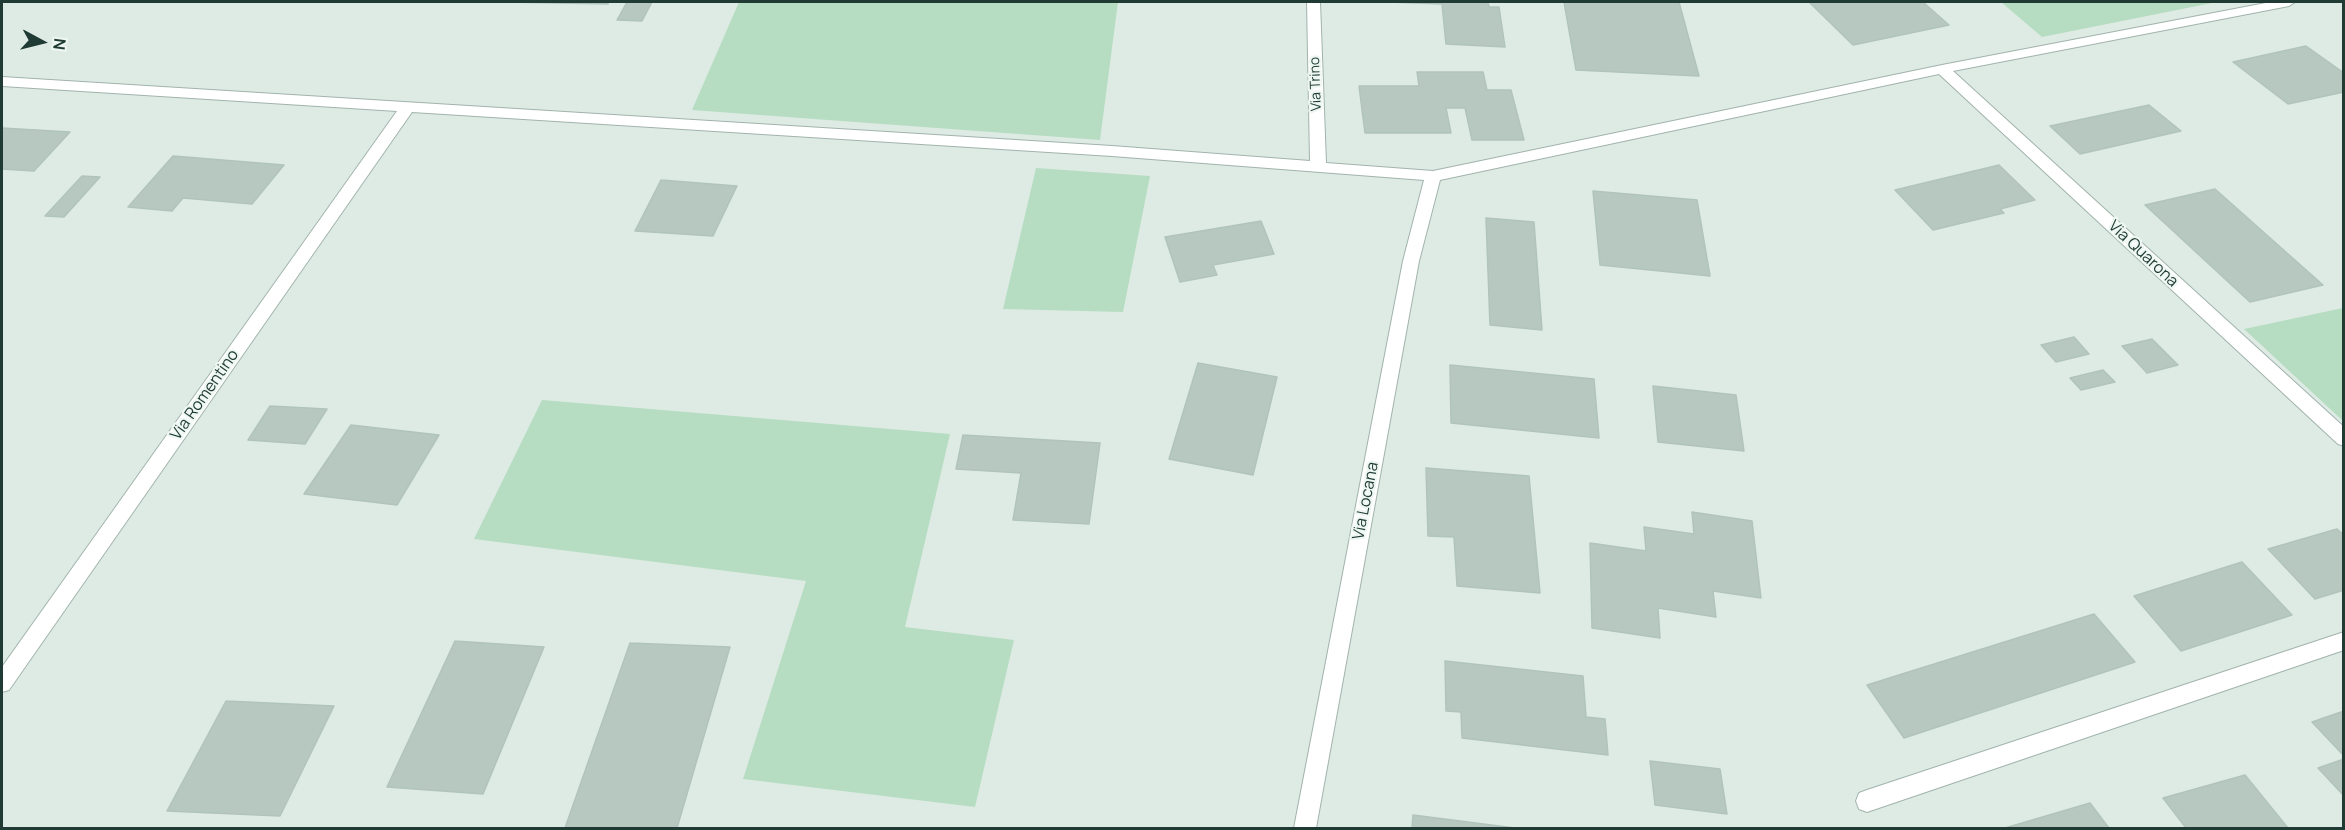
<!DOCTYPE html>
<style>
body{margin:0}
#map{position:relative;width:2345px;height:830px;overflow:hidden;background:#deebe5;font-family:Manrope,sans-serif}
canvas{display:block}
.frame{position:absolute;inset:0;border:3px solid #1f3b34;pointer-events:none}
.north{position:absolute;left:12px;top:12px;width:60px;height:60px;-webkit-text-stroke:4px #eff7f3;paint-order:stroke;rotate:97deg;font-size:16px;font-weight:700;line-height:24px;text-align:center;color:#1f3b34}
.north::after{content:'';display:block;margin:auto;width:21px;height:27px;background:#1f3b34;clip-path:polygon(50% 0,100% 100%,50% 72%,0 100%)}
</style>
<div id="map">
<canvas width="2345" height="830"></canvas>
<div class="frame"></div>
<div class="north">N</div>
</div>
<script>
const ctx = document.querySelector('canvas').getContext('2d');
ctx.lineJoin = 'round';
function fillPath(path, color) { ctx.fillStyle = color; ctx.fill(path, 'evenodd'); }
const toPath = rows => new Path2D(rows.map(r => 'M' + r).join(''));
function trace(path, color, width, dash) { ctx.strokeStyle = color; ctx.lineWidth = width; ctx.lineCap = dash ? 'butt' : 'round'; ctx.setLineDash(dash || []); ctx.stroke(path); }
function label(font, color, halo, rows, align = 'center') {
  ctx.font = font + ' Manrope,sans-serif'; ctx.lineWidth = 4.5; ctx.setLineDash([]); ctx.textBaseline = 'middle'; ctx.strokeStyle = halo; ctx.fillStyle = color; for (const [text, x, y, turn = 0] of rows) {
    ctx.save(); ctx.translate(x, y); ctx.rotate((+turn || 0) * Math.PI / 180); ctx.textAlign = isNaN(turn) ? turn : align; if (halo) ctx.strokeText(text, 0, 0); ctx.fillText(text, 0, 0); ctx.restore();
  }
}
fillPath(toPath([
 [739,2,1118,2,1100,140,692,110],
 [2001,2,2217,2,2042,37],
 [1036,168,1150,176,1123,312,1003,309],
 [2343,308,2344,308,2343,421,2244,329],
 [542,400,950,434,905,627,1014,640,975,807,743,779,806,581,474,539]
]), '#b6ddc1');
const building = toPath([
 [506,2,609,2,608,4,506,2],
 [627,2,652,2,642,21,617,20,627,2],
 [1389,2,1488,2,1489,7,1499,7,1505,47,1446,44,1442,4,1389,2],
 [1564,2,1679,2,1699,76,1576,70,1564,2],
 [1809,2,1923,2,1949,25,1853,45,1809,2],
 [2306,46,2344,73,2344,92,2288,104,2233,62,2306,46],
 [1417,72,1483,72,1487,90,1511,90,1524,140,1472,140,1465,108,1446,108,1451,133,1365,133,1359,86,1419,86,1417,72],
 [2149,105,2181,131,2080,154,2050,126,2149,105],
 [2,128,70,132,34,171,2,169,2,128],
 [173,156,284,165,252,204,183,198,172,211,128,207,173,156],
 [1999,165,2035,200,2000,209,2004,213,1933,230,1895,190,1999,165],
 [82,176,100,177,64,217,45,216,82,176],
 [661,180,737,186,713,236,635,231,661,180],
 [2215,189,2323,285,2250,302,2145,205,2215,189],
 [1593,191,1697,200,1710,276,1600,265,1593,191],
 [1486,218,1534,222,1542,330,1490,325,1486,218],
 [1261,221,1274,254,1213,265,1217,275,1180,282,1165,237,1261,221],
 [2074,337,2089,354,2056,362,2041,345,2074,337],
 [2152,339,2178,365,2147,373,2122,346,2152,339],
 [1198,363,1277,377,1253,475,1169,459,1198,363],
 [1450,365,1594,379,1599,438,1451,423,1450,365],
 [2103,370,2115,382,2081,390,2070,378,2103,370],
 [1653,386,1736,395,1744,451,1658,442,1653,386],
 [270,406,327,409,305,444,248,440,270,406],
 [351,425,439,435,397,505,304,494,351,425],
 [963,435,1100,443,1089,524,1013,520,1021,473,956,469,963,435],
 [1426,468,1529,476,1540,593,1457,586,1454,537,1428,536,1426,468],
 [1692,512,1752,521,1761,598,1713,591,1716,617,1658,608,1660,638,1592,628,1590,543,1646,551,1644,527,1694,534,1692,512],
 [2337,529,2344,535,2344,590,2315,599,2268,549,2337,529],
 [2242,562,2292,615,2181,651,2134,596,2242,562],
 [2094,614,2135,662,1904,738,1867,685,2094,614],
 [455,641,544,647,483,794,387,787,455,641],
 [630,643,730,647,677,828,565,828,630,643],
 [1445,661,1583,676,1586,717,1605,719,1608,755,1462,738,1461,712,1446,711,1445,661],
 [226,701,334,706,280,816,167,811,226,701],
 [2344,711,2344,756,2312,722,2344,711],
 [2344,759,2344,796,2318,768,2344,759],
 [1650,761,1720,769,1727,814,1655,805,1650,761],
 [2245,775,2288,828,2186,828,2163,798,2245,775],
 [2090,803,2109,828,2005,828,2090,803],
 [1413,815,1515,828,1412,828,1413,815]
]);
fillPath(building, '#b7c8c1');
trace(building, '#b1c4bc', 1.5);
const minor = toPath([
 [1307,2,1320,2,1326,163,1433,171,1942,65,2271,2,2295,2,2289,6,1953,71,2344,427,2344,446,2338,444,1939,74,1440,180,1419,261,1316,828,1294,828,1403,261,1424,180,1112,156,412,112,9,690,2,692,2,667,397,111,2,86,2,77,1112,146,1310,161,1307,2],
 [2344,632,2344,650,1867,812,1859,809,1856,801,1859,793,1867,790,2344,632]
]);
trace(minor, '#a1b3ac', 2);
fillPath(minor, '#fff');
label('14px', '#1f3b34', '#eff7f3', [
 ["Via Trino",1316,84,-92]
]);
label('16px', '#1f3b34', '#eff7f3', [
 ["Via Quarona",2143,254,43],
 ["Via Romentino",205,395,-55],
 ["Via Locana",1366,501,-79]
]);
</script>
